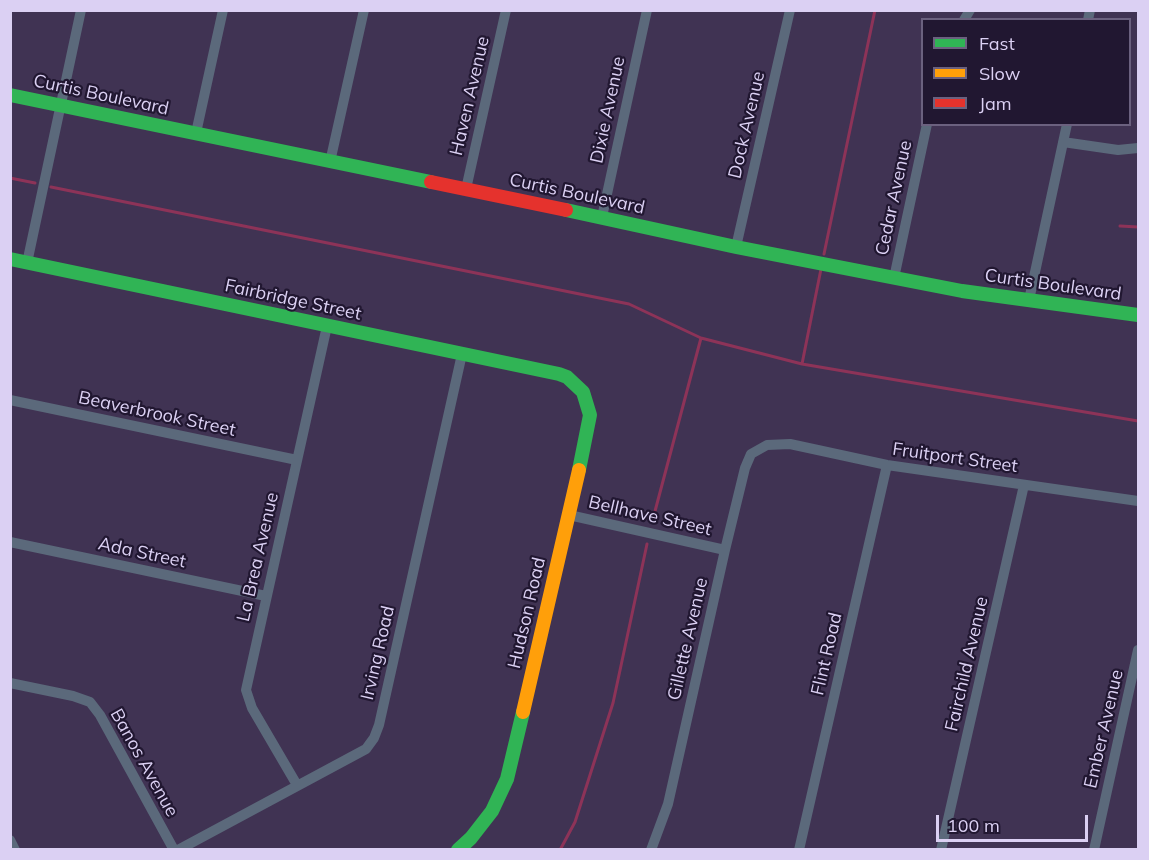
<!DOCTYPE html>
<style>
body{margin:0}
#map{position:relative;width:1149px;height:860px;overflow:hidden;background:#403353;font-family:Mulish,sans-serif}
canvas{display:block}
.frame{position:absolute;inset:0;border:12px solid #dbd0f3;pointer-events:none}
.legend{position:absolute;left:921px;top:18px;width:210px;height:108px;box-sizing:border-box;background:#211731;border:2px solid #6b617f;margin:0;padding:8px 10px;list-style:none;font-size:18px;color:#dbd0f3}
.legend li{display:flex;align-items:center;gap:12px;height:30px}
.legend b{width:30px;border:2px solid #6b617f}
.scale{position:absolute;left:936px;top:815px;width:152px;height:27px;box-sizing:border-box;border:3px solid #dbd0f3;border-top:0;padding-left:8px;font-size:18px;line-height:21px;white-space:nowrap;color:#dbd0f3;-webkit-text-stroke:4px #211731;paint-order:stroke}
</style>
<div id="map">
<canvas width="1149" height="860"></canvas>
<div class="frame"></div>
<ul class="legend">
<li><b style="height:8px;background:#30b455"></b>Fast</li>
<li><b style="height:8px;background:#ff9f0a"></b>Slow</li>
<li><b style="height:8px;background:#e5322d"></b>Jam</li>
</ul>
<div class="scale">100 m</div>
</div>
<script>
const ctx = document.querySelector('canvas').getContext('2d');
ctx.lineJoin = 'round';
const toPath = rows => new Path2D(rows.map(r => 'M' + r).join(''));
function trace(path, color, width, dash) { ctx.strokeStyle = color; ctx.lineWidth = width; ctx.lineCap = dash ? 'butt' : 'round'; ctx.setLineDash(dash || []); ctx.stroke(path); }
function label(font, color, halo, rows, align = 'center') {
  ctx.font = font + ' Mulish,sans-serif'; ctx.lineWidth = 4.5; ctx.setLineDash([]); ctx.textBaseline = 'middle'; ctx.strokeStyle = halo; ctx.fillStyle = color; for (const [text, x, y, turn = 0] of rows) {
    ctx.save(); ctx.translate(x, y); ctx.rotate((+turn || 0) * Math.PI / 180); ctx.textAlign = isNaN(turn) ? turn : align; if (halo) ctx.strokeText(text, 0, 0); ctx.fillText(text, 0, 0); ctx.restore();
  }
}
trace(toPath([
 [10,178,35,183],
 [51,187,629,304,701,338,802,364,1138,421],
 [1120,226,1138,227],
 [824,254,875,10],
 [802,364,821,269],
 [654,515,701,338],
 [560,850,575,822,613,703,647,544]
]), '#8d3358', 3);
trace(toPath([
 [964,20,970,10],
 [1088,20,1090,10],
 [196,133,223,10],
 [1063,142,1118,150,1138,148],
 [330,162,364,10],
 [466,189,506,10],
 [602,217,647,10],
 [736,247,790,10],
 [27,263,81,10],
 [894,278,927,124],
 [1029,300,1067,124],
 [10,400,297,460],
 [569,515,725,550],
 [10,542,266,596],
 [10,683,73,696,90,702,100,715,174,850],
 [297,785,252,708,246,690,327,326],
 [10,840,15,850],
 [178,850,366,749,374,738,379,725,462,354],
 [651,850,668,804,725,550,745,468,751,454,767,445,790,444,887,465,1138,501],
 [799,850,887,465],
 [941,850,1024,485],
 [1094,850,1138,650]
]), '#5b697b', 10);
trace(toPath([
 [10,95,431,182],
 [566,210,736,247,962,291,1138,315],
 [10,259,559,374,567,377,583,392,590,415,579,470],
 [458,850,471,838,492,811,507,779,523,712]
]), '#30b455', 14);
trace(toPath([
 [523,712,579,470]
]), '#ff9f0a', 14);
trace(toPath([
 [431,182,566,210]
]), '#e5322d', 14);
label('18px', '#dbd0f3', '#211731', [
 ["Curtis Boulevard",101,95,12],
 ["Haven Avenue",470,96,-77],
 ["Dixie Avenue",608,110,-78],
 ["Dock Avenue",747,125,-77],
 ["Curtis Boulevard",577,194,12],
 ["Cedar Avenue",894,198,-78],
 ["Curtis Boulevard",1053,285,8],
 ["Fairbridge Street",293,300,12],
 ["Beaverbrook Street",157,414,12],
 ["Fruitport Street",955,458,8],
 ["Bellhave Street",650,516,13],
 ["Ada Street",142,553,12],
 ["La Brea Avenue",258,557,-77],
 ["Hudson Road",527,613,-77],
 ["Gillette Avenue",688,639,-77],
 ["Irving Road",378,653,-77],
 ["Flint Road",827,654,-77],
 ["Fairchild Avenue",967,664,-77],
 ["Ember Avenue",1104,729,-77],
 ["Banos Avenue",144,763,61]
]);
</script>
